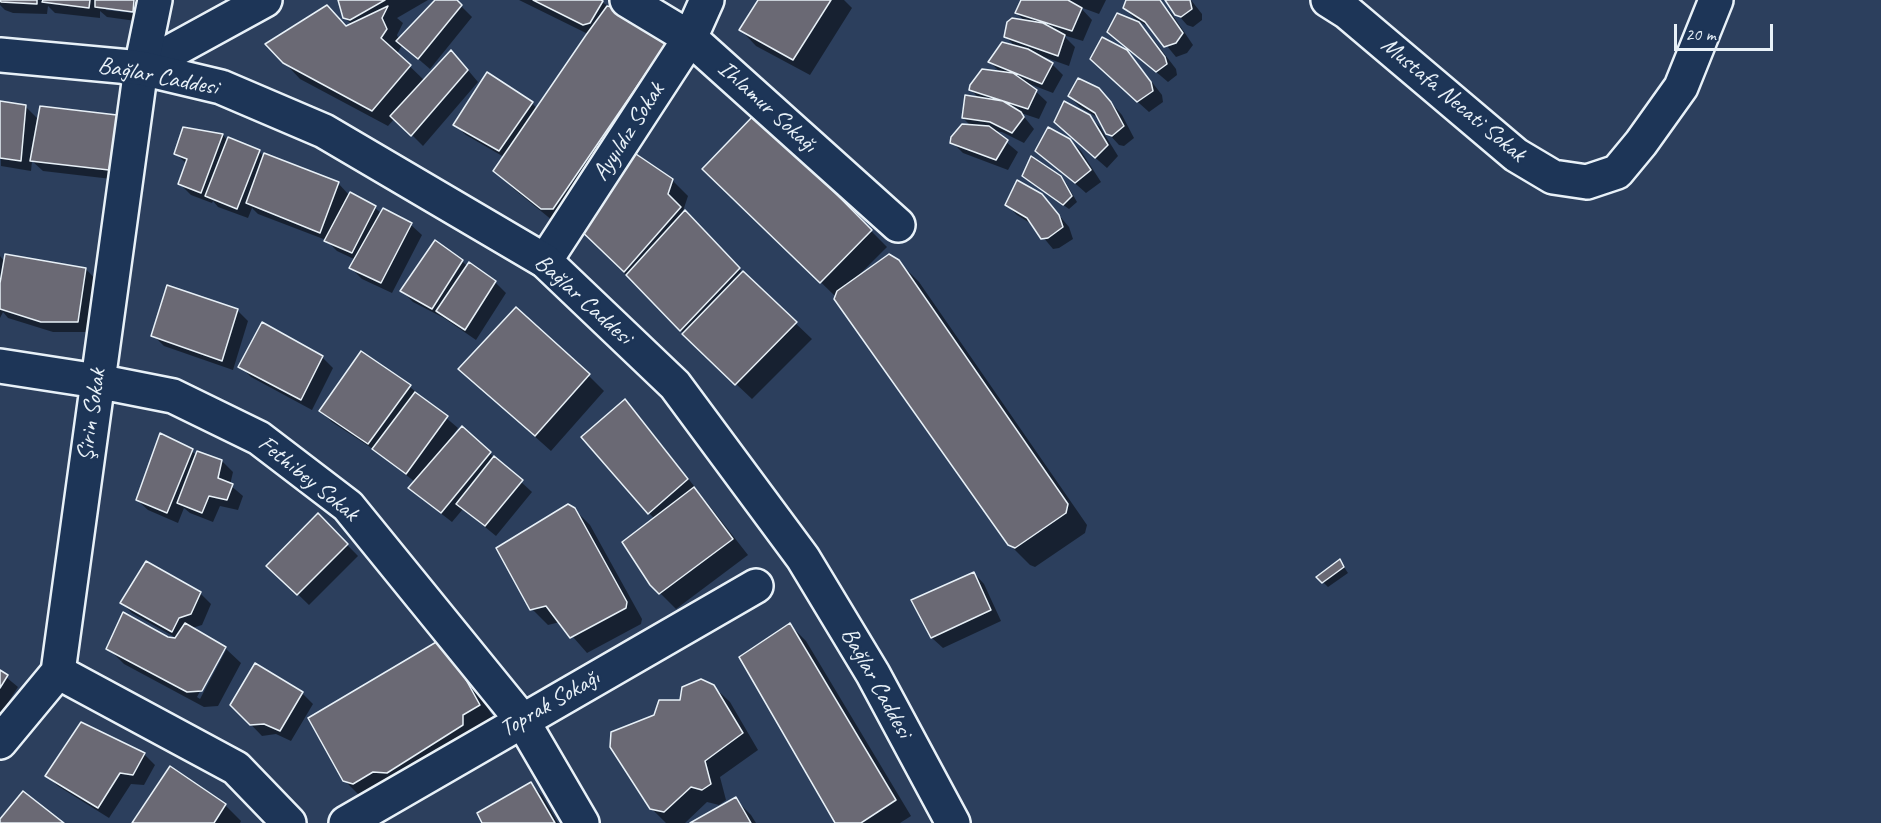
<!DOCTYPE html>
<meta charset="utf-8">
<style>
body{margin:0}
#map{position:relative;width:1881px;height:823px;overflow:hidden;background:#2c3f5d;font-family:Caveat,sans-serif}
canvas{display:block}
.scale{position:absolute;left:1674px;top:24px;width:99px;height:27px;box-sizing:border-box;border:3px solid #e8f1f8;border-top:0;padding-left:8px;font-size:18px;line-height:21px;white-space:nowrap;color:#e8f1f8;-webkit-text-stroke:4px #1d3557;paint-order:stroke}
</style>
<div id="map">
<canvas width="1881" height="823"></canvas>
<div class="scale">20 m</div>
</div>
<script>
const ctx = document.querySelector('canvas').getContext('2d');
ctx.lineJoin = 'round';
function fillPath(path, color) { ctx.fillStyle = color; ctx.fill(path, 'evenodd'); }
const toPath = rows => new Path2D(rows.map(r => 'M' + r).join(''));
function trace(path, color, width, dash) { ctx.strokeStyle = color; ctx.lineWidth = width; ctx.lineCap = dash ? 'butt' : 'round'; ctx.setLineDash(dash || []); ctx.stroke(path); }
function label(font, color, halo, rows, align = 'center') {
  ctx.font = font + ' Caveat,sans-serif'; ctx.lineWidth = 4.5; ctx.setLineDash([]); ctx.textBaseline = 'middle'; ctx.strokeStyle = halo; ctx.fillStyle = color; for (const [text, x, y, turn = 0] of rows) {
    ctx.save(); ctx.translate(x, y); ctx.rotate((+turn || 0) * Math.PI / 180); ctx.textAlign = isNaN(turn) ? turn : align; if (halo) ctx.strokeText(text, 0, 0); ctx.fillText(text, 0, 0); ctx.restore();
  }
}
fillPath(toPath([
 [0,0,145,0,143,22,107,17,100,11,100,18,55,13,48,6,47,14,13,13,5,10,0,5],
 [106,7,140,11,140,14,106,10],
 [339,0,428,0,397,18,403,23,397,35,399,40,437,0,455,0,472,17,430,69,402,45,397,54,425,81,462,63,478,82,423,146,395,118,388,126,300,79,284,62,327,7,347,27,352,25,344,17],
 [519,0,599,0,664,43,684,63,582,215,672,180,688,196,683,211,743,273,812,339,752,399,700,350,576,224,563,229,515,190,495,171,504,157,466,135,455,125,532,103,537,109,588,34],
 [760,0,844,0,852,8,810,75,756,46,741,30],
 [1022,0,1106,0,1099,14,1080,7,1092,20,1083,41,1063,35,1075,47,1069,66,1044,57,1043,59,1052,64,1063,75,1053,93,1027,83,1047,102,1039,119,1021,113,1034,129,1024,143,1002,132,993,131,1018,152,1008,170,963,153,952,142,972,127,963,118,980,99,971,90,1001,73,990,62,1016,47,1005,36,1026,22,1016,13],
 [1128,0,1157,0,1161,2,1172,14,1193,45,1187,53,1176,57,1153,29,1135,19,1124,8],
 [1165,0,1191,0,1202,14,1202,20,1193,27,1187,25],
 [1138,24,1150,35,1176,69,1177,75,1168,82,1109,32],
 [1126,51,1137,63,1162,95,1163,102,1149,112,1102,70],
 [1099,89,1122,115,1134,138,1124,146,1119,145,1108,133,1100,119,1080,107,1069,96],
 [0,103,26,107,39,120,116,116,127,127,120,180,43,171,32,161,31,171,1,166],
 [756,115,887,247,859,275,860,276,898,261,919,282,1087,525,1085,533,1035,567,1030,565,1009,544,836,297,704,169],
 [1089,116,1100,127,1118,156,1107,168,1067,133],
 [184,129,223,135,228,141,259,151,264,157,338,183,350,196,351,194,375,208,381,213,383,210,411,225,422,235,392,293,362,279,351,268,356,260,337,251,326,240,258,214,252,208,248,218,218,207,213,201,212,203,191,195,180,184,187,164,176,154],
 [1070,140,1081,151,1101,182,1086,193,1037,150],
 [1060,177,1066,183,1077,202,1069,209,1029,181],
 [1007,205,1052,207,1069,227,1073,239,1059,248,1053,249,1033,225,1017,215],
 [0,256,5,262,86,269,96,280,88,332,53,332,8,318,3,312,0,318],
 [462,261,468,267,495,282,506,293,476,340,444,318,413,302,402,291],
 [237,310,248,321,233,370,164,346,153,335],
 [263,324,322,357,333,368,312,410,251,377,240,366],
 [588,375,604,391,551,451,476,384],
 [410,387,458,428,450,439,451,440,462,428,532,492,496,536,463,509,452,522,421,498,410,488,415,482,376,451,332,422,321,411],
 [625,401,640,417,748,555,676,609,651,584,655,519,649,513],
 [192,451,197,456,222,461,233,472,230,485,243,496,238,510,220,506,213,522,190,513,184,508,178,523,148,510,137,500],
 [574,509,590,525,642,619,641,624,587,653,560,622,548,625,532,609],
 [318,515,358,556,309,605,279,576],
 [1340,561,1348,573,1328,587,1318,577],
 [974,573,984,584,1001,621,943,648,932,638,913,601],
 [200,593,211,604,202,625,192,628,225,648,241,663,218,706,204,707,124,664,108,648,167,639,180,640,132,613,122,603],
 [222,650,226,650,200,699,197,697],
 [790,625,806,641,911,816,900,823,836,823],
 [459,656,495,721,361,797,344,780],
 [0,672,18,687,0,715],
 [713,686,730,702,758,750,720,777,726,800,719,805,707,802,685,823,666,823,651,808,681,702],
 [302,693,313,704,291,741,276,734,262,736,232,705],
 [144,754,155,765,144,785,131,784,109,818,58,786,47,776],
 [170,768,225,805,241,821,240,823,134,823],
 [531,784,542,795,558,823,484,823],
 [735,799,751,815,756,823,693,823]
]), '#0007');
const building = toPath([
 [0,0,37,0,37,4,1,2,0,0],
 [43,0,90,0,89,8,42,2,43,0],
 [95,0,134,0,133,12,95,7,95,0],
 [338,0,385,0,350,20,343,18,338,0],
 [435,0,457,0,462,5,418,59,396,41,435,0],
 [533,0,601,0,603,1,590,23,583,25,533,0],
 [758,0,831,0,793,60,739,30,758,0],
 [1021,0,1068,0,1082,8,1072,31,1015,13,1021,0],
 [1126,0,1160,0,1183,33,1176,43,1164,47,1145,22,1123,8,1126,0],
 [1165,0,1190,0,1192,9,1181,17,1175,15,1165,0],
 [327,5,346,26,388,6,382,18,387,29,381,38,411,65,372,111,283,63,265,44,327,5],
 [607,6,612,7,665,42,664,47,553,209,541,209,493,171,586,35,607,6],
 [1117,13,1139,22,1165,57,1167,64,1156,72,1107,32,1117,13],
 [1012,18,1043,23,1065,35,1058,56,1004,37,1007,22,1012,18],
 [1102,37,1127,50,1151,82,1153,91,1137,102,1090,59,1102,37],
 [1002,42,1028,49,1053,63,1042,84,988,62,1002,42],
 [451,50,468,70,411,136,390,116,451,50],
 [982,69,1013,73,1037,90,1028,109,969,90,970,85,982,69],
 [487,72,533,102,499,151,453,125,487,72],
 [1078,78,1099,88,1111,102,1124,126,1112,136,1106,134,1095,113,1068,96,1078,78],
 [965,95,1003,101,1021,112,1024,117,1012,133,990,122,962,118,965,95],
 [0,101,26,105,21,161,0,158,0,101],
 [1064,101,1090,115,1108,145,1095,158,1054,122,1064,101],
 [40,106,117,115,109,170,30,161,40,106],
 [756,113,872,230,820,283,702,169,756,113],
 [962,124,989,126,1008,140,996,160,950,143,951,137,962,124],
 [183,127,223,134,201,193,178,184,187,159,174,154,183,127],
 [1048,127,1070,139,1091,170,1075,183,1035,151,1048,127],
 [228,137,260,150,237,209,205,196,228,137],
 [633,152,673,179,668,194,681,207,624,272,575,225,633,152],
 [264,153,339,182,320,233,246,203,264,153],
 [1031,156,1061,176,1072,196,1063,205,1022,176,1031,156],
 [1017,180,1042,194,1059,215,1063,227,1048,238,1041,239,1027,218,1005,205,1017,180],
 [350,192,376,206,352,253,324,241,350,192],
 [383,208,412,223,381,283,349,268,383,208],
 [685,210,740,268,680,331,626,275,685,210],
 [435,240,463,260,432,309,400,291,435,240],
 [5,254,86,268,78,322,41,322,0,309,0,283,5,254],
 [889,254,899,260,1068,504,1066,513,1015,548,1008,545,834,299,837,291,889,254],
 [469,262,496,281,465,330,436,311,469,262],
 [743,271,797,322,735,385,682,334,743,271],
 [167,285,238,309,222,361,151,336,167,285],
 [516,307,590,374,535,436,458,369,516,307],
 [262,322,323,356,301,400,238,367,262,322],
 [361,351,411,385,368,444,319,411,361,351],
 [415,392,448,416,406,474,372,449,415,392],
 [625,399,688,479,648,514,581,437,625,399],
 [462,426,491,452,441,513,408,488,462,426],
 [160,433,193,449,167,513,136,500,160,433],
 [197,451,222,460,218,478,233,484,227,500,209,496,202,513,177,503,197,451],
 [494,456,523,480,485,526,456,504,494,456],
 [694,487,733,539,659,594,650,585,622,542,694,487],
 [568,504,575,508,627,602,626,608,570,638,546,606,530,610,496,548,568,504],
 [318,513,348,544,297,595,266,566,318,513],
 [1340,559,1344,567,1322,583,1316,577,1340,559],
 [146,561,201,592,191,614,179,618,172,632,120,603,146,561],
 [974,572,991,610,931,638,911,600,974,572],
 [123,612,168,637,175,638,185,623,226,647,202,691,187,692,106,649,123,612],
 [790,623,896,800,861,823,835,823,739,657,790,623],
 [443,638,480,705,463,715,463,725,387,773,373,772,353,784,343,781,308,718,443,638],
 [255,663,303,692,280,731,264,724,250,725,230,705,255,663],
 [0,670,8,675,0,688,0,670],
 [701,679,714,685,743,733,705,761,711,784,702,790,691,787,664,812,650,809,610,747,611,732,654,715,659,700,680,700,682,687,701,679],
 [81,722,145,753,133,775,120,773,98,808,45,776,81,722],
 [170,766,226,804,214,823,132,823,170,766],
 [531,782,555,823,482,823,477,813,531,782],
 [23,791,64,823,0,823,0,819,23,791],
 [736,797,751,823,690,823,736,797]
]);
fillPath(building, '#6a6974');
trace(building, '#e8f1f8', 1.5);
const minor = toPath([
 [627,0,690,38,898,225],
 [1328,0,1347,12,1516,155,1553,177,1587,182,1617,172,1641,143,1681,87,1716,0],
 [545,261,690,38,707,0],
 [0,366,97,381,173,396,259,438,348,506,522,720,582,823],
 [58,672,236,768,289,823],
 [0,742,58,672,141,68,265,0],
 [346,823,756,586]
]);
const tertiary = toPath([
 [141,68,155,0]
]);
const secondary = toPath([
 [0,55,141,68,221,87,324,131,545,261,675,385,803,558,873,674,953,823]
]);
trace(minor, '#e8f1f8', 38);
trace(tertiary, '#e8f1f8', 38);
trace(secondary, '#e8f1f8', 38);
trace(minor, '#1d3557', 33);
trace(tertiary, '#1d3557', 33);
trace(secondary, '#1d3557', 33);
label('24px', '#e8f1f8', '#1d3557', [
 ["Bağlar Caddesi",158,77,11],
 ["Mustafa Necati Sokak",1453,100,40],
 ["Ihlamur Sokağı",767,107,42],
 ["Ayyıldız Sokak",629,132,-57],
 ["Bağlar Caddesi",583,300,42],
 ["Şirin Sokak",92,415,-82],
 ["Fethibey Sokak",308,479,39],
 ["Bağlar Caddesi",876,683,61],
 ["Toprak Sokağı",550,704,-30]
]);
</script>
